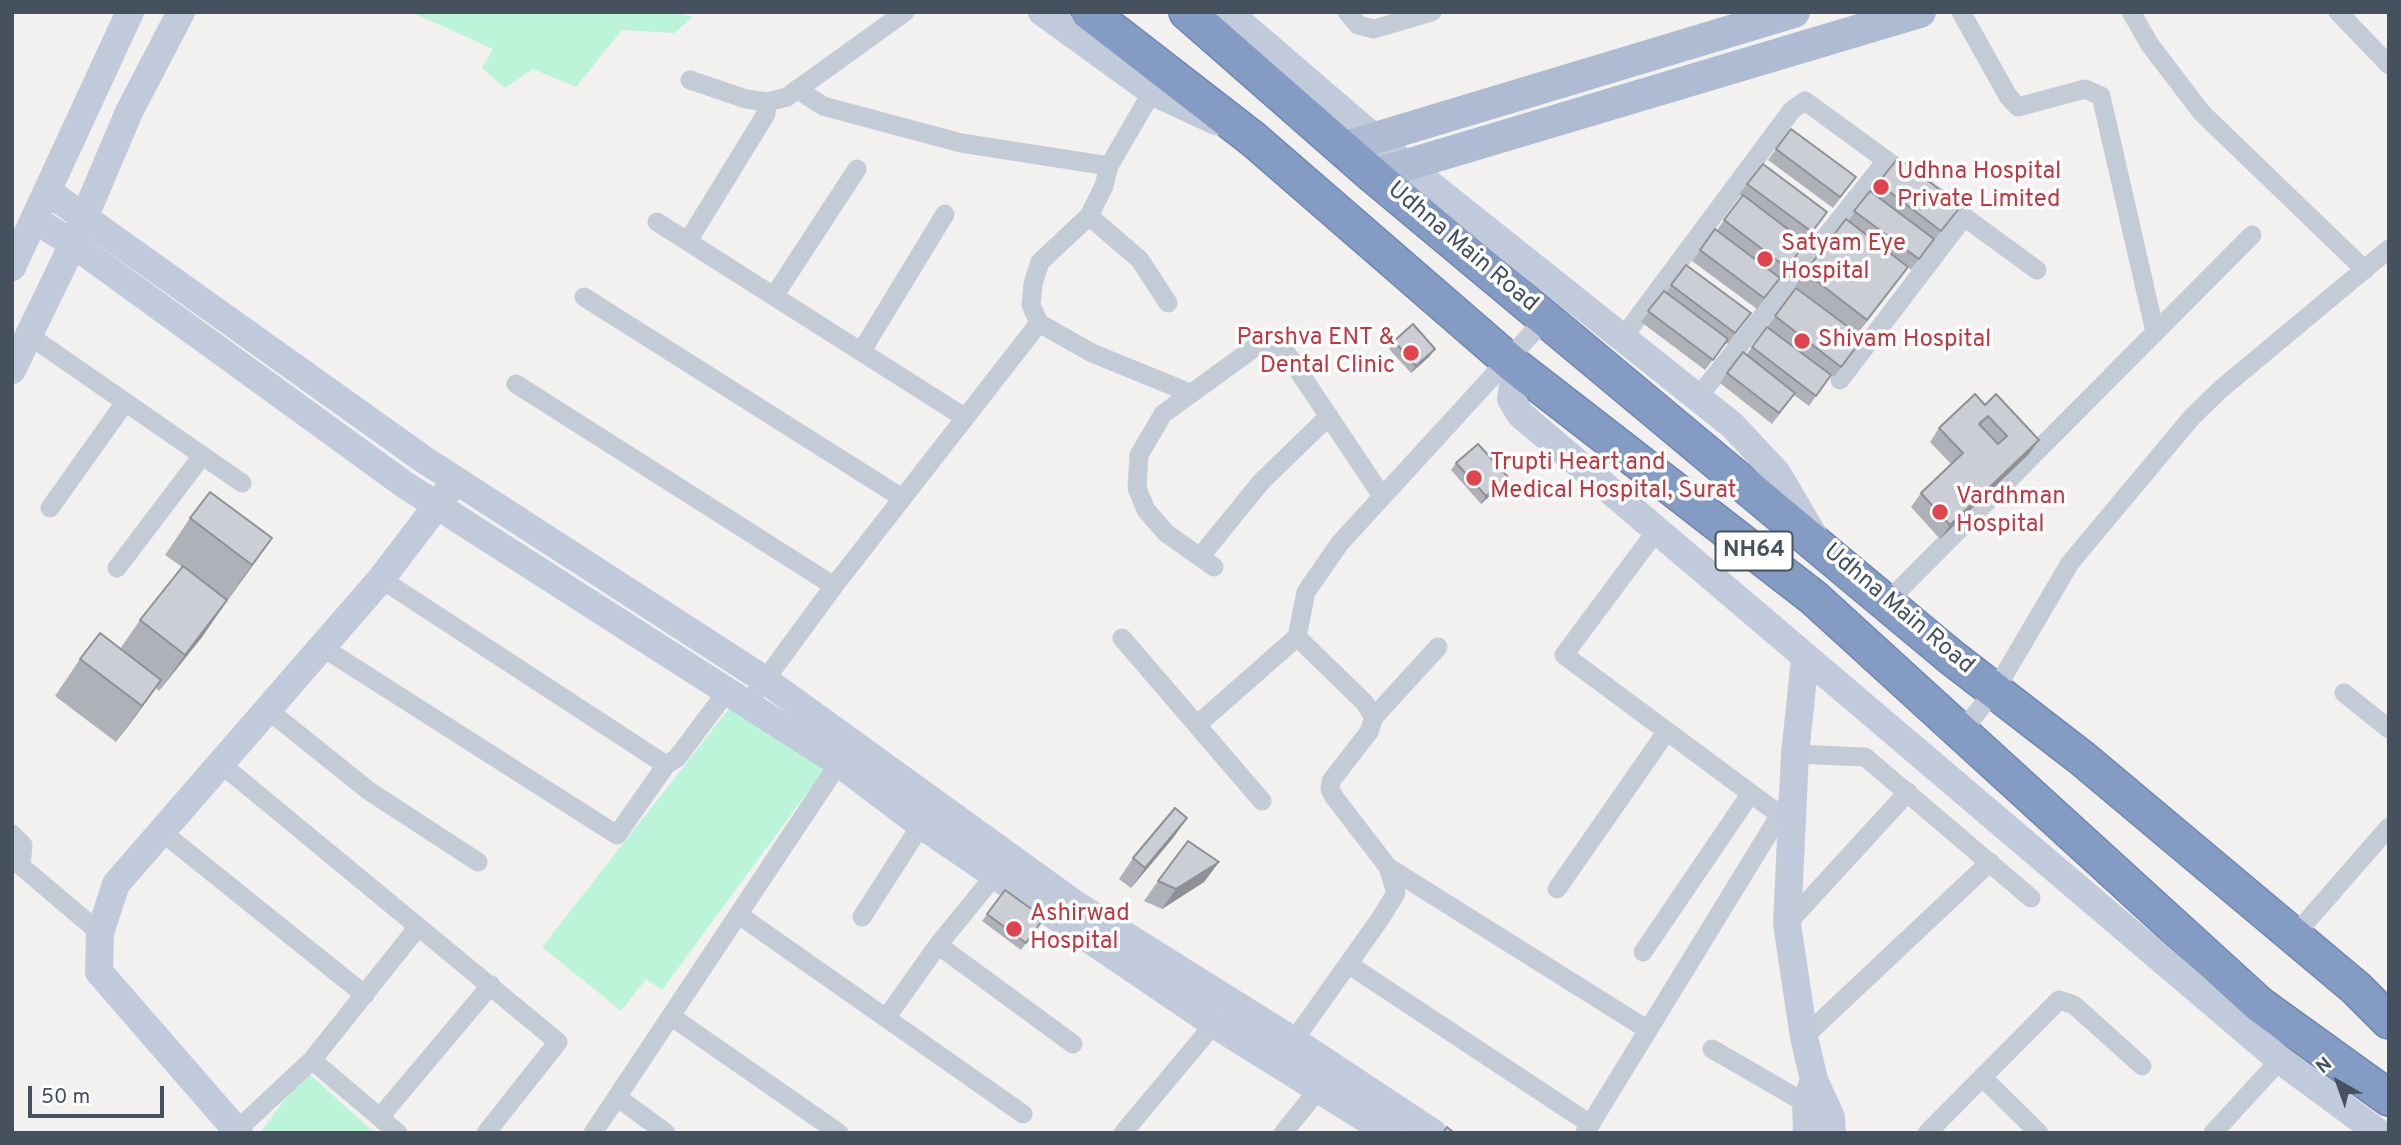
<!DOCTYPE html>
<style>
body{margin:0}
#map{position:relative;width:2401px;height:1145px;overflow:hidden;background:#f3f1f0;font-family:Overpass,sans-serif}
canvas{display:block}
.frame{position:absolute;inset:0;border:14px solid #465160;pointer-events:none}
.north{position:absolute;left:2303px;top:1047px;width:70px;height:70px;-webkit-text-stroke:5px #fff;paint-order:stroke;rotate:320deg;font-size:19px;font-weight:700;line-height:28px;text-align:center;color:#465160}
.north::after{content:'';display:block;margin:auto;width:24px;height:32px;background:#465160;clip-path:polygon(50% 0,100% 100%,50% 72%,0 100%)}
.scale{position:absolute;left:28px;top:1086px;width:136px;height:32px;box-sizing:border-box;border:4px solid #465160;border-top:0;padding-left:9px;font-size:21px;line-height:24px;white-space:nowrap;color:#465160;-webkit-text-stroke:5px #fff;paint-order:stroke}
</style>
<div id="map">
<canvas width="2401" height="1145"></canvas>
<div class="frame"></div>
<div class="north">N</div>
<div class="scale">50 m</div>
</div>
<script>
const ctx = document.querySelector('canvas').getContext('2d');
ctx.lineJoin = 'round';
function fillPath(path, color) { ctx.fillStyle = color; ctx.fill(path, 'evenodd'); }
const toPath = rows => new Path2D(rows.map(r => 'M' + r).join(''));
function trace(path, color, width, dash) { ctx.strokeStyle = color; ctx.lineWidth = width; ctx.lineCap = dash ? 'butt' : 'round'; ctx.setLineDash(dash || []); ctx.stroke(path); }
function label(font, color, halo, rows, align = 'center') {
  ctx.font = font + ' Overpass,sans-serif'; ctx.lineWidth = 7; ctx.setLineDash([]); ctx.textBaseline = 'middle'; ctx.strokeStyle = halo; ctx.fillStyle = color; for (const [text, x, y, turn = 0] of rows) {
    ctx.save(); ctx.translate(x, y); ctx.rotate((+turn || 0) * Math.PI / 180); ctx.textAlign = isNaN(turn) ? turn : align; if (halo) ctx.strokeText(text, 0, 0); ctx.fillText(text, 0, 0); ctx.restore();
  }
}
fillPath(toPath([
 [411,12,670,12,693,17,674,33,622,30,576,87,533,69,505,88,482,68,493,49],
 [731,706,829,763,662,990,646,979,621,1011,542,947],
 [306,1071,375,1133,265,1133,262,1130]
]), '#bbf4d8');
const highway = toPath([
 [1089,12,1253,139,1516,367,1814,598,2260,1005,2389,1098],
 [1187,12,1373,175,1951,657,2083,759,2356,988,2389,1021]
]);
trace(highway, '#6f86b0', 38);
trace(toPath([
 [1347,12,1358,25,1374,29,1432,12],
 [1961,12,2008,96,2018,107,2085,89,2101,96,2155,332],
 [2131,12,2150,45,2202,113,2365,270],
 [2338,12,2389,65],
 [690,80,746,99,767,102,787,97,905,12],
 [1159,80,1109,166,1104,186,1089,216,1040,262,1033,284,1031,305,1039,323,1092,353,1190,393],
 [797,89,823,106,961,143,1109,166],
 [1089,216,1140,260,1168,303],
 [657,222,964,417],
 [688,241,766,114,767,102],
 [774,296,857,169],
 [584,297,902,498],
 [30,336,242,483],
 [1624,336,1792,110,1805,101,2037,270],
 [861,352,945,214],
 [1840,380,1964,217],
 [516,384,834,586],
 [1698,397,1886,161],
 [50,508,124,404],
 [1657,530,1564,655,1780,815],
 [1200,557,1261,482,1329,416],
 [1214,567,1166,533,1146,510,1137,488,1139,455,1163,414,1258,345,1273,342,1285,351,1382,496],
 [117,568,202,456],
 [381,579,666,765],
 [1886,603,2252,235],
 [1297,637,1364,702,1374,717],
 [1122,638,1262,801],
 [322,647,617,835,666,765,677,758,728,690],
 [2344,693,2389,729],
 [748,703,834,586,1039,323],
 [268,710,369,791,478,862],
 [1197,725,1297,637,1306,592,1340,543,1546,318],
 [1961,732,1996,689,2070,563,2192,417,2221,389,2389,249],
 [1795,754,1865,757,2031,898],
 [221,764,558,1042,486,1133],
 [162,832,365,995],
 [12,834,23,845,21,866,100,933],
 [1388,867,1648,1030],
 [1557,889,1667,731],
 [739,915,1023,1114],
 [862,917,921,825],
 [1787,924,1908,792],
 [2294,936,2389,827],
 [938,945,1073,1044],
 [1643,952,1751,793],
 [1348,964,1590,1124],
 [672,1017,839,1133],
 [886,1018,938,945,995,875],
 [1804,1037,1990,862],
 [1712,1049,1814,1108],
 [1287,1050,1380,919,1396,893,1388,867,1334,797,1330,789,1331,781,1369,732,1374,717,1438,647],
 [312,1060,398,1133],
 [1982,1077,2039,1133],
 [617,1097,666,1133],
 [380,1117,491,985],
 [237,1130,312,1060,418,927],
 [593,1133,839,763],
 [1123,1133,1214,1024],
 [1283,1133,1319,1089],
 [1585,1133,1786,805],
 [1927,1133,2059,1000,2074,1005,2142,1066],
 [2213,1133,2280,1060]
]), '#c3cbd6', 19);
trace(toPath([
 [1042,12,1151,91,1216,121],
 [1228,12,1407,166,1732,425,1777,473,1814,536],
 [47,191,423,459,765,680,1075,904,1294,1041,1433,1133],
 [34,219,73,244,405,485,839,763,921,825,1214,1024,1389,1133],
 [12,267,130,12],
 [1516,367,1511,399,1520,414,2280,1060,2379,1133],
 [12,370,73,244,129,112,181,12],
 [1805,659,1795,754,1787,924,1804,1037,1814,1080,1831,1117,1832,1133],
 [239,1133,99,972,100,933,116,884,381,579,448,491],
 [1807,1133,1806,1103,1814,1080]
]), '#c1cadb', 28);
trace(toPath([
 [1342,148,1794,12],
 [1373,175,1920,12]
]), '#aebbd2', 32);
trace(highway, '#849bc4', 35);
fillPath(toPath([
 [1791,129,1848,188,1833,208,1768,160],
 [1878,183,1961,206,1911,270,1908,267,1857,334,1855,349,1834,377,1831,375,1809,406,1794,395,1772,424,1720,383,1727,373,1746,355,1775,316,1839,320,1795,286,1805,272,1848,221,1870,191,1872,192],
 [1747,184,1827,212,1805,242,1798,254,1757,309,1692,261,1715,229,1717,230,1742,196,1739,194],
 [1686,265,1751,313,1728,344,1726,343,1705,370,1641,322,1664,291,1666,293],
 [1394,341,1430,356,1411,373,1389,349],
 [1975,394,2029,454,1940,539,1911,507,1921,493,1951,464,1930,442,1939,428],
 [1456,463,1508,477,1503,484,1481,504,1451,470],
 [190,518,272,538,202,637,159,691,156,688,116,742,55,696,80,659,120,649,140,620,182,567,165,555],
 [1187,818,1173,838,1131,888,1119,879,1133,858],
 [1219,862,1204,882,1162,909,1144,901,1158,881],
 [1005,890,1044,918,1021,950,982,921]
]), '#afb1b8');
fillPath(toPath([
 [1908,267,1898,281,1857,334,1867,320],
 [1435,349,1430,356,1411,373,1416,366],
 [2039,440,2029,454,1940,539,1950,525],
 [1508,477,1503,484,1481,504,1486,496],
 [272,538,246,575,226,601,252,565],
 [227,600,202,637,159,691,185,655],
 [161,680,136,716,116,742,142,706],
 [1187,818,1173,838,1131,888,1145,868],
 [1219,862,1204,882,1162,909,1176,889]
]), '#8f9096');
const building = toPath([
 [1791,129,1856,177,1840,197,1776,149,1791,129],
 [1898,158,1961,206,1941,231,1878,183,1898,158],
 [1763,164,1827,212,1812,232,1747,184,1763,164],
 [1870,191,1934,239,1919,259,1854,211,1870,191],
 [1743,195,1806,243,1787,268,1724,220,1743,195],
 [1846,219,1908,267,1867,320,1805,272,1846,219],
 [1715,229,1780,278,1764,298,1700,250,1715,229],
 [1686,265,1751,313,1735,333,1671,285,1686,265],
 [1796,288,1863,338,1841,367,1775,316,1796,288],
 [1664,291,1728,339,1713,360,1648,311,1664,291],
 [1413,324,1435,349,1416,366,1394,341,1413,324],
 [1767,327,1831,375,1816,396,1752,347,1767,327],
 [1743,352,1795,393,1779,413,1727,373,1743,352],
 [1975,394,1985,405,1996,394,2039,440,1950,525,1921,493,1963,453,1939,428,1975,394],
 [1988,416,2007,436,1998,444,1979,424,1988,416],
 [1478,444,1508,477,1486,496,1456,463,1478,444],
 [210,492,272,538,252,565,190,518,210,492],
 [183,566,227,600,185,655,140,620,183,566],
 [100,633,161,680,142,706,80,659,100,633],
 [1175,808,1187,818,1145,868,1133,858,1175,808],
 [1188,841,1219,862,1176,889,1158,881,1188,841],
 [1005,890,1044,918,1026,943,987,914,1005,890],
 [1447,1127,1454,1133,1443,1133,1447,1127]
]);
fillPath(building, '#ccced6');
trace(building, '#8f9096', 2);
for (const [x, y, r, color] of [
 [1881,187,9,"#e0444e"],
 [1765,259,9,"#e0444e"],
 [1802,341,9,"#e0444e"],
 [1411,353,9,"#e0444e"],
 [1474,478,9,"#e0444e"],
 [1940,512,9,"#e0444e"],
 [1014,929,9,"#e0444e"]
]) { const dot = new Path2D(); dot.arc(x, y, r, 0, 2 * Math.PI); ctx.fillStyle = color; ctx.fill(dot); trace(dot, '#fff', 2.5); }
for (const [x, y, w] of [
 [1754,551,77]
]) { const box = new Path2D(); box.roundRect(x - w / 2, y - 19.5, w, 39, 5); ctx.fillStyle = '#fff'; ctx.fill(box); trace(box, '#465160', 2); }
label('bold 23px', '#465160', null, [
 ["NH64",1754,551]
]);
label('24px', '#be3a42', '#fff', [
 ["Udhna Hospital",1897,173],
 ["Private Limited",1897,201],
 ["Satyam Eye",1781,245],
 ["Hospital",1781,273],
 ["Parshva ENT &",1395,339,"right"],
 ["Dental Clinic",1395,367,"right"],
 ["Shivam Hospital",1818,341],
 ["Trupti Heart and",1490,464],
 ["Medical Hospital, Surat",1490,492],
 ["Vardhman",1956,498],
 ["Hospital",1956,526],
 ["Ashirwad",1030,915],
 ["Hospital",1030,943]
], 'left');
label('24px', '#465160', '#fff', [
 ["Udhna Main Road",1462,248,40],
 ["Udhna Main Road",1898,610,40]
]);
</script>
